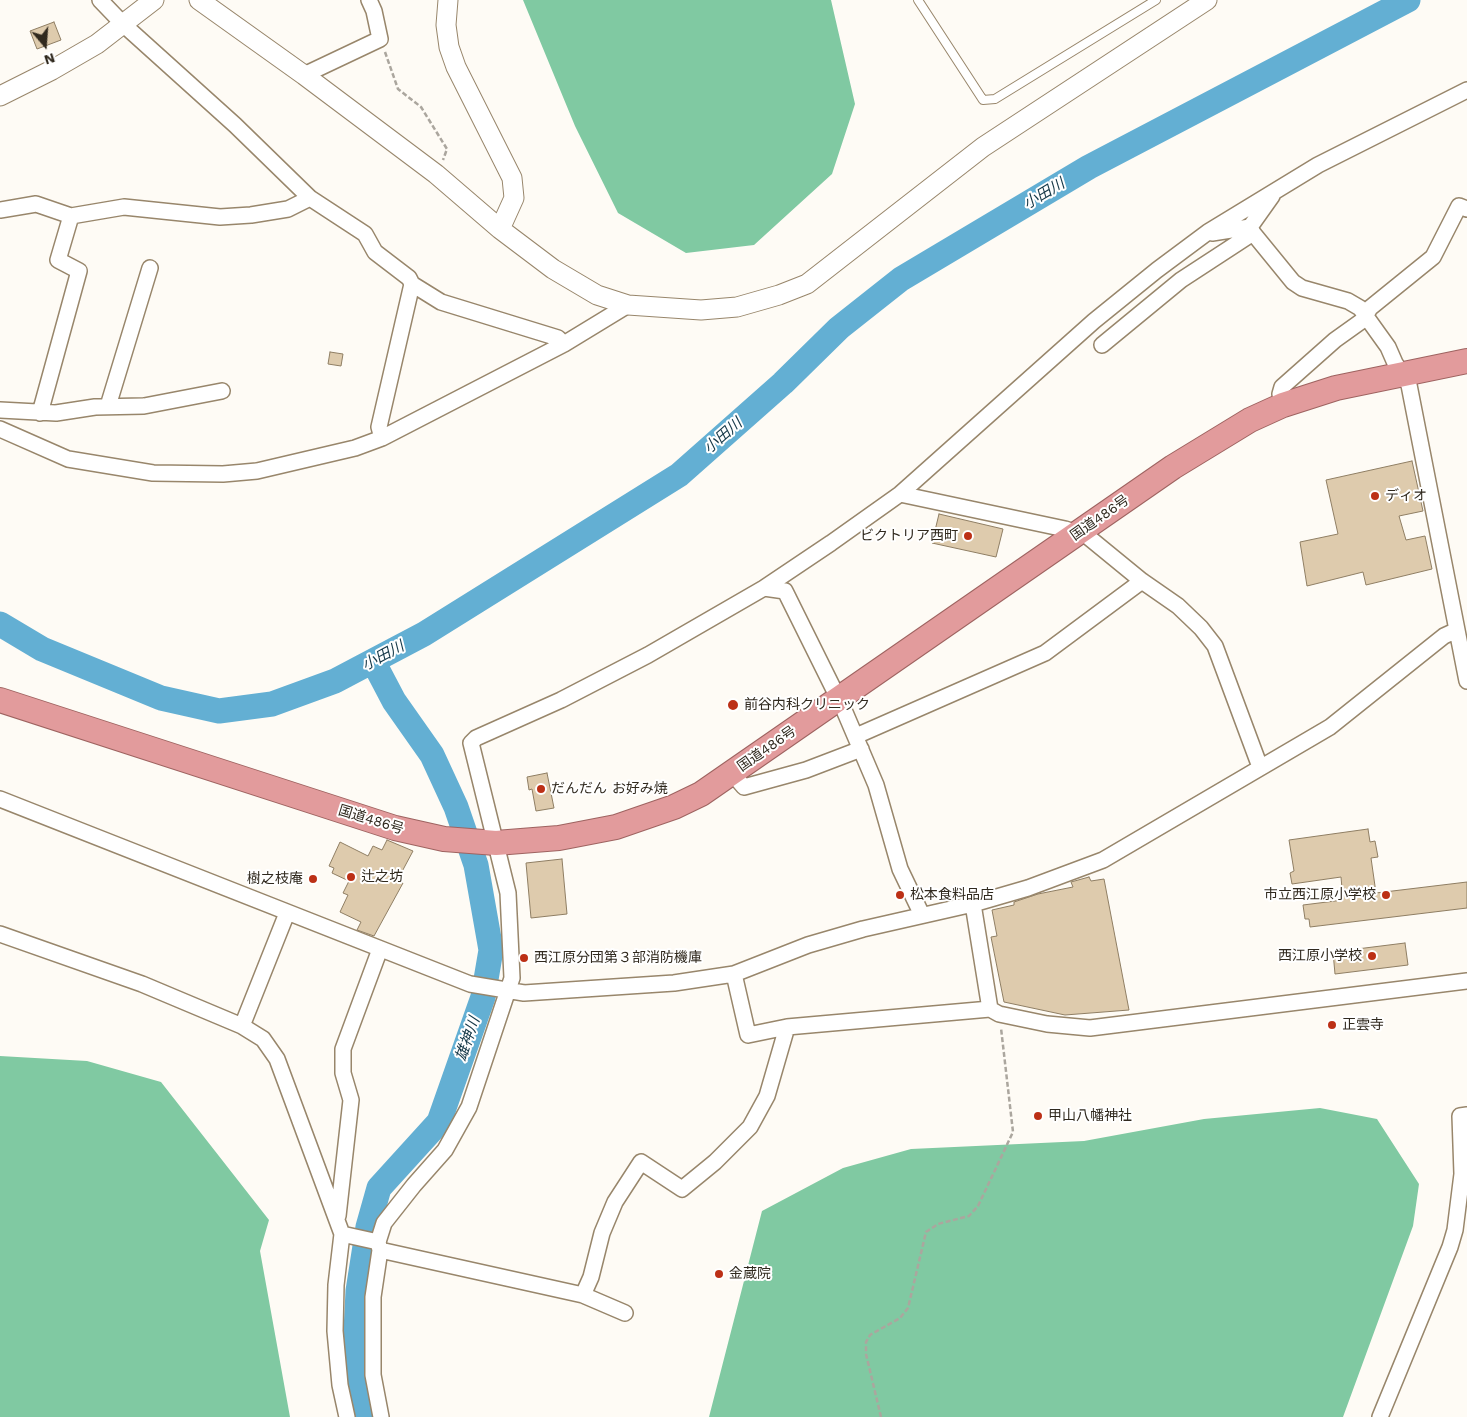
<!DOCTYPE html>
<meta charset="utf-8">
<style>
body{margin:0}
#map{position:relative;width:1467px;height:1417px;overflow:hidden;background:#fefbf5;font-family:"Work Sans",sans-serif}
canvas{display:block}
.north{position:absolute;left:20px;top:20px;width:50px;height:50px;-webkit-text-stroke:4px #fff;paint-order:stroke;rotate:162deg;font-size:14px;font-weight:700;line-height:20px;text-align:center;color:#30291e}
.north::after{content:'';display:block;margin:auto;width:18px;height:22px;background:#30291e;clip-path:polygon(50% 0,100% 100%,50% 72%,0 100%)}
</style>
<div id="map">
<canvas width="1467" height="1417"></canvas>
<div class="north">N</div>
</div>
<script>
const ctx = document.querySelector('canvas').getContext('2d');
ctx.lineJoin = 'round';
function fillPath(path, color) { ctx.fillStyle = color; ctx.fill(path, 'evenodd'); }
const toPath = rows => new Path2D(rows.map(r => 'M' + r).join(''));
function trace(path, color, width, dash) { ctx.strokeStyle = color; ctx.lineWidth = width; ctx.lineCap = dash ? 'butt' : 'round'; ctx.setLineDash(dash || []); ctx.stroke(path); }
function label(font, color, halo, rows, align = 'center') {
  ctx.font = font + ' "Work Sans","Noto Sans JP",sans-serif'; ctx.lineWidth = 4; ctx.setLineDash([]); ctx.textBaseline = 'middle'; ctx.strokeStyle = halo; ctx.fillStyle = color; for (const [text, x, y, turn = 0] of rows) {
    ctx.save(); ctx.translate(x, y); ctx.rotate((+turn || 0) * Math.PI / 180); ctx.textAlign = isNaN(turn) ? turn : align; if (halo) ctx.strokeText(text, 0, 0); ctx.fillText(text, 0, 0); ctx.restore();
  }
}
fillPath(toPath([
 [523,0,831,0,855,104,832,174,754,245,686,253,618,213,575,126],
 [0,1056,87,1061,161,1082,269,1220,260,1251,290,1417,0,1417],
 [1320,1108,1377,1119,1419,1184,1413,1226,1343,1417,709,1417,762,1211,843,1168,911,1149,1084,1141,1204,1119]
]), '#80c9a2');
trace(toPath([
 [0,624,42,649,161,698,219,711,272,704,335,681,424,634,679,475,783,383,839,328,901,279,1089,167,1408,0],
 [360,1417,356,1331,358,1291,368,1227,379,1188,439,1122,483,997,491,950,476,865,456,807,432,755,394,701,373,661]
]), '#63afd3', 25);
const building = toPath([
 [54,22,61,40,37,49,30,31,54,22],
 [330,352,343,354,341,366,328,364,330,352],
 [1412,461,1423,511,1399,516,1406,540,1425,536,1432,569,1366,585,1363,572,1307,586,1300,542,1338,534,1326,480,1412,461],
 [939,514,1003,529,996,557,932,543,939,514],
 [547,773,554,808,536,811,532,789,529,790,527,777,547,773],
 [1368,829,1370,842,1375,841,1378,857,1371,858,1376,893,1467,882,1467,908,1310,927,1309,919,1305,919,1303,905,1343,900,1341,877,1292,884,1290,873,1294,871,1289,840,1368,829],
 [387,840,413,851,397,881,403,883,374,936,357,930,361,922,340,912,348,895,343,893,349,881,332,873,334,868,329,866,340,842,368,856,373,846,382,850,387,840],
 [562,859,567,914,531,918,526,863,562,859],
 [1089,877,1091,881,1104,879,1129,1010,1065,1015,1004,1002,991,937,997,936,992,910,1014,905,1014,902,1038,894,1073,887,1071,882,1089,877],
 [1405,943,1408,965,1335,974,1333,952,1405,943]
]);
fillPath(building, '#decbad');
trace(building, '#8f7e63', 1);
const service = toPath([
 [918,0,983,100,995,99,1156,0]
]);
const minor = toPath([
 [100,0,124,25,235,125,310,198,365,234,375,252,409,278,412,284,441,302,558,338,564,344],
 [304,75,380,39,374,11,369,0],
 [0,210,36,204,71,216,124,207,220,217,251,215,288,209,310,198],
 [1250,227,1272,196],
 [1212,233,1250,227,1253,233],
 [1102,345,1181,280,1253,233,1293,282,1302,288,1348,301,1360,308,1388,347,1395,363,1409,385,1467,681],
 [1283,405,1280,394,1282,387,1335,340,1363,320,1370,308,1433,257,1459,206,1467,209],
 [108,406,150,268],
 [0,410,56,413,95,407,144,406,222,391],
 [40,413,79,271,58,260,71,216],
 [0,429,68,459,153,473,223,474,257,471,355,448,382,438,564,344,628,305],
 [382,438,379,427,412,284],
 [900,494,1065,529,1087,536,1142,581,1178,606,1201,628,1215,646,1260,767],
 [764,588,785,591,844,710,876,785,900,869,922,915],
 [856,736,1045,653,1142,581],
 [732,773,744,787,806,770,861,749],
 [0,799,470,984,524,993,674,983,734,974,808,945,863,929,973,904,1028,888,1103,860,1330,727,1444,636,1457,630],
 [973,904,990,1009],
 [0,934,142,984,242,1026,263,1039,277,1059,342,1234,336,1285,335,1331,340,1385,347,1417],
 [734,974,748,1035,787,1027,990,1009,999,1014,1047,1024,1090,1028,1467,981],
 [242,1026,287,913],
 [338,1216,351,1100,343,1073,343,1049,380,949],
 [342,1234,378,1242],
 [380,1250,583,1295,591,1277,602,1233,615,1202,641,1162,682,1189,715,1162,750,1127,767,1096,787,1027],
 [583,1295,625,1313],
 [381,1417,373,1375,373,1297,380,1250,378,1242,384,1223,414,1185,445,1150,469,1107,512,978,508,893,471,743,476,738,561,700,648,655,764,588,831,543,900,494,1094,321,1157,270,1208,232,1318,165,1467,90],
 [1380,1417,1450,1247,1455,1230,1462,1174,1460,1116,1467,1115]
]);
const tertiary = toPath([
 [199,0,304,75,436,174,500,229,553,269,597,295,628,305,701,310,737,307,779,295,807,284,983,147,1207,0],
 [448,0,446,25,449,47,456,67,512,178,514,198,500,229],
 [0,96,52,70,97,44,154,0]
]);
const trunk = toPath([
 [0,700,395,828,444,839,496,843,559,838,616,827,674,807,701,794,1173,467,1250,420,1283,405,1336,388,1467,361]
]);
trace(service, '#98866b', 10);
trace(minor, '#98866b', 18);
trace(tertiary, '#98866b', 21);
trace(trunk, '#9e6360', 26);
trace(toPath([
 [385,52,398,89,421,107,447,149,443,160],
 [881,1417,866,1354,866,1342,870,1335,900,1318,908,1308,926,1232,938,1224,969,1216,978,1206,1013,1132,1001,1028]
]), '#aba69e', 2.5, [5, 2.5]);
trace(service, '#fff', 8);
trace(minor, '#fff', 15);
trace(tertiary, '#fff', 19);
trace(trunk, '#e29b9c', 24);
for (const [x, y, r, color] of [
 [1375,496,5,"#bc3016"],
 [968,536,5,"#bc3016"],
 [733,705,6,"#bc3016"],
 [541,789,5,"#bc3016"],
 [351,877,5,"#bc3016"],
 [313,879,5,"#bc3016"],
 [900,895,5,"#bc3016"],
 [1386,895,5,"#bc3016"],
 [1372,956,5,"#bc3016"],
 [524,958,5,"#bc3016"],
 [1332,1025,5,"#bc3016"],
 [1038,1116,5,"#bc3016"],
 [719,1274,5,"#bc3016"]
]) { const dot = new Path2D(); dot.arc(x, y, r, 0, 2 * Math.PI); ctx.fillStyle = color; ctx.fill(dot); trace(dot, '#fff', 2); }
label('14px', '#30291e', '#fff', [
 ["ディオ",1385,496],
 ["ビクトリア西町",958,536,"right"],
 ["前谷内科クリニック",744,705],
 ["だんだん お好み焼",551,789],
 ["辻之坊",361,877],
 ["樹之枝庵",303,879,"right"],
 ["松本食料品店",910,895],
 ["市立西江原小学校",1376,895,"right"],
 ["西江原小学校",1362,956,"right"],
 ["西江原分団第３部消防機庫",534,958],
 ["正雲寺",1342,1025],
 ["甲山八幡神社",1048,1116],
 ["金蔵院",729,1274]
], 'left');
label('14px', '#30291e', '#fff', [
 ["国道486号",1100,518,-35],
 ["国道486号",767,749,-35],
 ["国道486号",371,820,17]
]);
label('italic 15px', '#143747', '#fff', [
 ["小田川",1044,194,-31],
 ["小田川",723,436,-41],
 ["小田川",383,656,-28],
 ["雄神川",468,1039,-71]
]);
</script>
